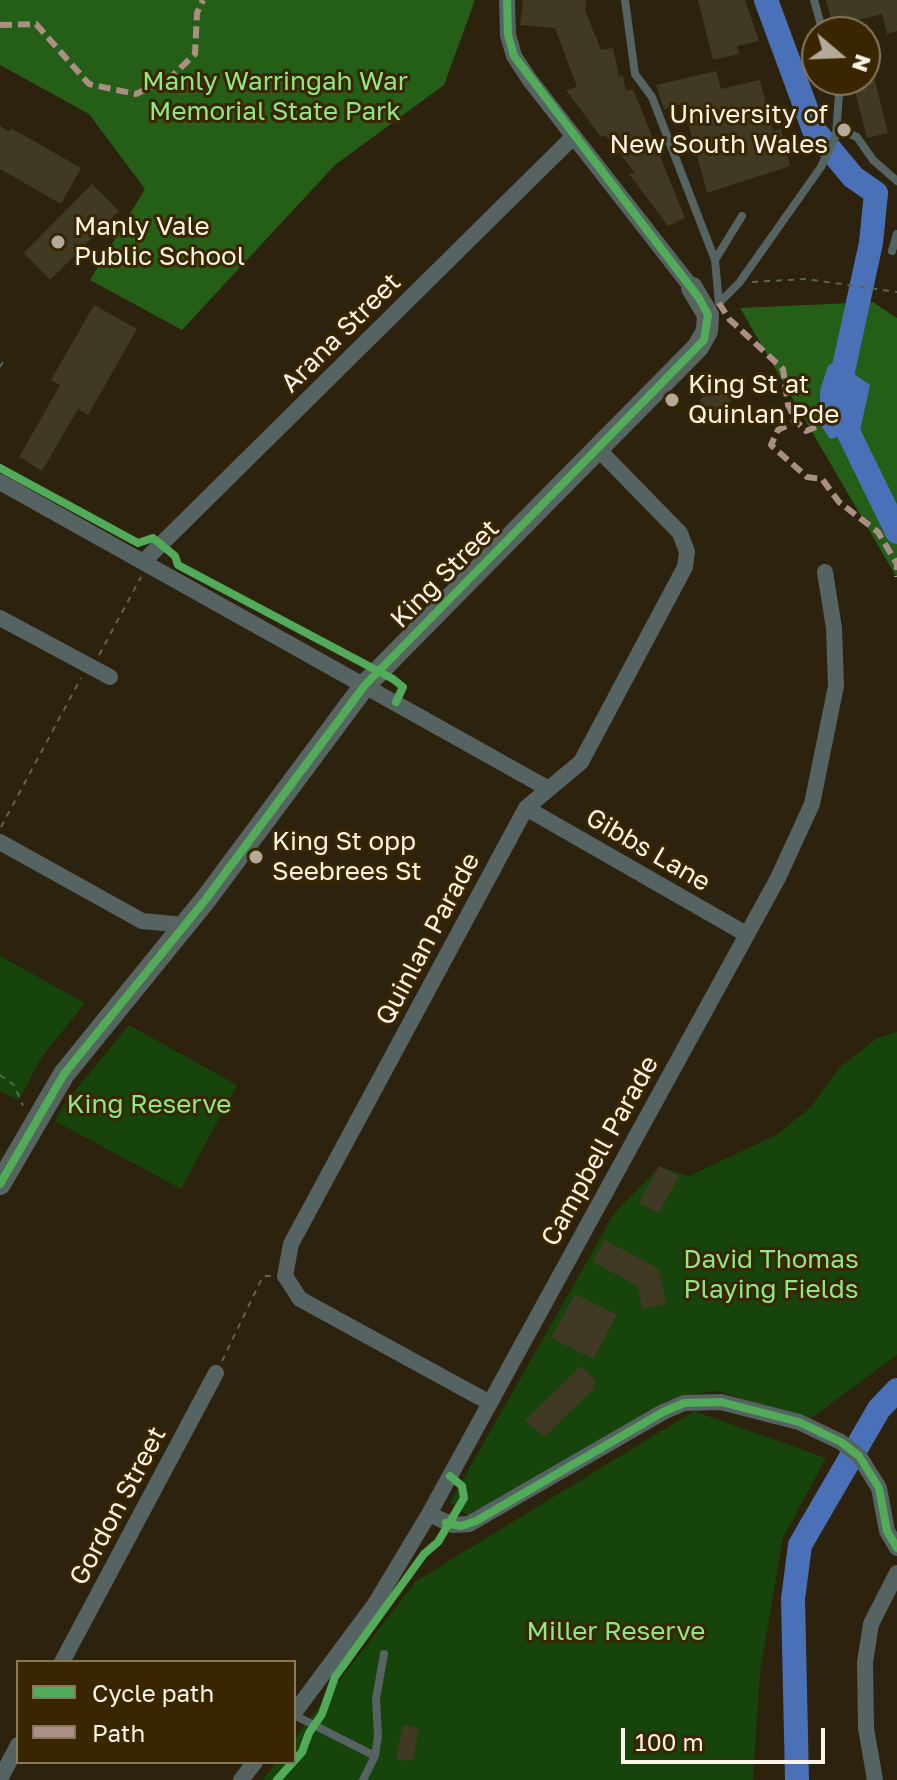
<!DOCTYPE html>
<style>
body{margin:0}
#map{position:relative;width:897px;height:1780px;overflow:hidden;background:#2c220d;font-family:"Golos Text",sans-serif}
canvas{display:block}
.legend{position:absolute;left:16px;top:1660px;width:280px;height:104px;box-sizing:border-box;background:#392600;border:2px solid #87785c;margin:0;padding:10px 14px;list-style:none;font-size:24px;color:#fcf4e6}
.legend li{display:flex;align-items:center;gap:16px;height:40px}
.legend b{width:40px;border:2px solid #87785c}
.north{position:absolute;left:801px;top:16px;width:80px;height:80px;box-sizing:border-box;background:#392600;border:2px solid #87785c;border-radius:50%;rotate:109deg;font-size:22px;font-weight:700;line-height:32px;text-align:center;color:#fcf4e6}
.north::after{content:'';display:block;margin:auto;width:28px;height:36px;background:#b3aa9a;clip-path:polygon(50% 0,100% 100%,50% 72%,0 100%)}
.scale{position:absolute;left:621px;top:1728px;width:204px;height:36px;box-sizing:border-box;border:4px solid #fcf4e6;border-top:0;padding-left:10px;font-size:24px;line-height:28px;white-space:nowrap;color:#fcf4e6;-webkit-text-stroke:6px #392600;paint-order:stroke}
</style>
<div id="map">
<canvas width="897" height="1780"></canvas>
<ul class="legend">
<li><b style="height:10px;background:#51ab58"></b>Cycle path</li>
<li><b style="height:10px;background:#ac8f84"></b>Path</li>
</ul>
<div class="north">N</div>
<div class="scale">100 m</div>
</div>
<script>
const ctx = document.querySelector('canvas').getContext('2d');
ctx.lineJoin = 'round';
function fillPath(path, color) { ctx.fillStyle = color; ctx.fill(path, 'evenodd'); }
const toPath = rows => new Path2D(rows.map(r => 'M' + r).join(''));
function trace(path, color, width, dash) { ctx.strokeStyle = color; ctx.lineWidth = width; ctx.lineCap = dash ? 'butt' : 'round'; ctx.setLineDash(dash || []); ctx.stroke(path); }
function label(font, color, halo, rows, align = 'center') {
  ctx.font = font + ' "Golos Text",sans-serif'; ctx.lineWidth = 6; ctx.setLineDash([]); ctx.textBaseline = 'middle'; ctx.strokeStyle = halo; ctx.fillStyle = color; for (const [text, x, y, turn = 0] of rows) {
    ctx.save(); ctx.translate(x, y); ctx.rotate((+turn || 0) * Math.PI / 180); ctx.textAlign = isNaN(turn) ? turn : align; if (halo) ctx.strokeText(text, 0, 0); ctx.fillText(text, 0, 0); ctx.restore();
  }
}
fillPath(toPath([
 [0,956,85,1003,41,1058,19,1101,0,1091],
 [129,1025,237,1085,181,1189,55,1121,64,1104],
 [897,1032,897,1355,807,1421,719,1391,695,1394,667,1401,470,1517,450,1502,615,1212,660,1167,689,1176,776,1135,811,1107,839,1068,877,1038],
 [694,1411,826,1458,783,1538,760,1672,753,1780,263,1780,277,1762,294,1762,294,1739,416,1581]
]), '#16440a');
fillPath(toPath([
 [0,0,475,0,444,85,335,165,182,330,90,280,145,189,89,114,0,65],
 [873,302,897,318,897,578,740,308]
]), '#245e17');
fillPath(toPath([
 [835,361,870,385,860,431,830,439,820,424,820,390,828,366]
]), '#4a71b7');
trace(toPath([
 [766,0,814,130,853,177,876,193,871,243,840,385,839,413,897,532],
 [797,1780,793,1599,800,1545,879,1409,897,1390]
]), '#4a71b7', 24);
fillPath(toPath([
 [523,0,586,0,585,10,601,50,613,48,619,77,623,76,626,91,633,89,685,218,668,226,629,174,635,173,605,135,601,137,566,90,577,87,555,28,520,25],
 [698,0,745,0,759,41,737,46,739,54,713,60],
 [826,0,897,0,897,31,887,34,882,14,859,20,862,32,839,32,838,26,833,27],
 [869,57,888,133,867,138,852,80,865,80,865,58],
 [716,71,721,89,760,80,773,131,781,129,790,166,707,193,683,104,664,109,656,85],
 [0,126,9,132,11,128,81,168,61,204,0,169],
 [92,184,119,211,50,280,24,253],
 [94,305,137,329,88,415,78,409,42,471,19,457,60,385,51,380],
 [718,385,732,400,715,417,699,400],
 [659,1166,679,1176,659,1213,639,1203],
 [605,1240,659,1269,666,1304,642,1309,638,1286,593,1262],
 [575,1294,617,1315,593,1359,551,1338],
 [581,1366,596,1381,592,1386,595,1388,544,1437,525,1420],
 [403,1725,419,1728,413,1759,406,1761,396,1759]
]), '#403a24');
trace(toPath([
 [752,282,806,279,897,292],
 [0,367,5,358],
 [99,655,141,577],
 [1,827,81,678],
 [0,1075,14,1085,23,1106],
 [222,1361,263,1276,271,1276]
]), '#5e635a', 2, [6, 6]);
trace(toPath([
 [625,0,635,74,652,97,715,260,719,303],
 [814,0,823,32],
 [836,135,847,133,857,137,873,160,897,181],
 [892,251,897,234],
 [715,260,742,216],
 [719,303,739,283,821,167,836,135,839,94,835,80],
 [294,1715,375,1756],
 [363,1780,375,1756,378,1736,376,1699,384,1654]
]), '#556462', 8);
trace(toPath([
 [507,0,508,35,514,56,529,79,692,288],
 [0,482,547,788],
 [143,562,573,137],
 [0,618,110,677],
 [526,808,746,934],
 [0,842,142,921,185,925],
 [490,1403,300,1299,285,1276,291,1244,526,808,581,762,685,567,687,552,680,533,597,448],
 [429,1514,453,1525,469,1524,663,1412,684,1403,721,1402,799,1422,841,1442,859,1456,879,1488,887,1531,897,1548],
 [62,1662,216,1373],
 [294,1713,375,1604,429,1514,778,878,812,804,836,686,834,628,825,572],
 [0,1779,18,1745],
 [241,1780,255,1762],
 [875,1780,866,1728,865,1662,871,1624,897,1573]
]), '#556462', 16);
trace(toPath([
 [0,1184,64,1074,206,899,365,685,698,347,707,331,708,315,692,288]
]), '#566560', 22);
trace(toPath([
 [0,25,36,24,89,84,136,94,170,78,195,54,197,13,203,0],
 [719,303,729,319,783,369,788,405,796,421],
 [816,427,806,431,796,421,778,430,771,445,807,477,822,479,839,502,878,532,897,564,897,577]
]), '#ac8f84', 6, [12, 6]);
trace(toPath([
 [0,468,138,543,153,538,175,556,178,565,393,679,403,687,396,702],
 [0,1184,64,1074,206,899,365,685,704,340,708,315,699,298,514,56,508,35,507,0],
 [446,1523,461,1526,476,1521,663,1412,684,1403,721,1402,799,1422,841,1442,859,1456,879,1488,887,1531,897,1548],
 [277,1780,302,1752,309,1733,322,1714,335,1677,424,1554,438,1542,464,1498,462,1486,450,1476]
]), '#51ab58', 8);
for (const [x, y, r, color] of [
 [844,130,8,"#b3aa9a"],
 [58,242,8,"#b3aa9a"],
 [672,400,8,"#b3aa9a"],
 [256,857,8,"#b3aa9a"]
]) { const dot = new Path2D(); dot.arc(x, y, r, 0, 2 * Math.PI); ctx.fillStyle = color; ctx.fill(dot); trace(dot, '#392600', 3); }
label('26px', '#8fe882', '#392600', [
 ["Manly Warringah War",275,82],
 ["Memorial State Park",275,112],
 ["King Reserve",149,1105],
 ["David Thomas",771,1260],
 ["Playing Fields",771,1290],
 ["Miller Reserve",616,1632]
]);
label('26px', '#fcf4e6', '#392600', [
 ["University of",828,115,"right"],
 ["New South Wales",828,145,"right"],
 ["Manly Vale",74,227],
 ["Public School",74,257],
 ["King St at",688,385],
 ["Quinlan Pde",688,415],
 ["King St opp",272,842],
 ["Seebrees St",272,872]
], 'left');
label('26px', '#fcf4e6', '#392600', [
 ["Arana Street",341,333,-45],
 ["King Street",445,574,-45],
 ["Gibbs Lane",648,850,30],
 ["Quinlan Parade",428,939,-62],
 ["Campbell Parade",600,1151,-61],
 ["Gordon Street",118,1506,-62]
]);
</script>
